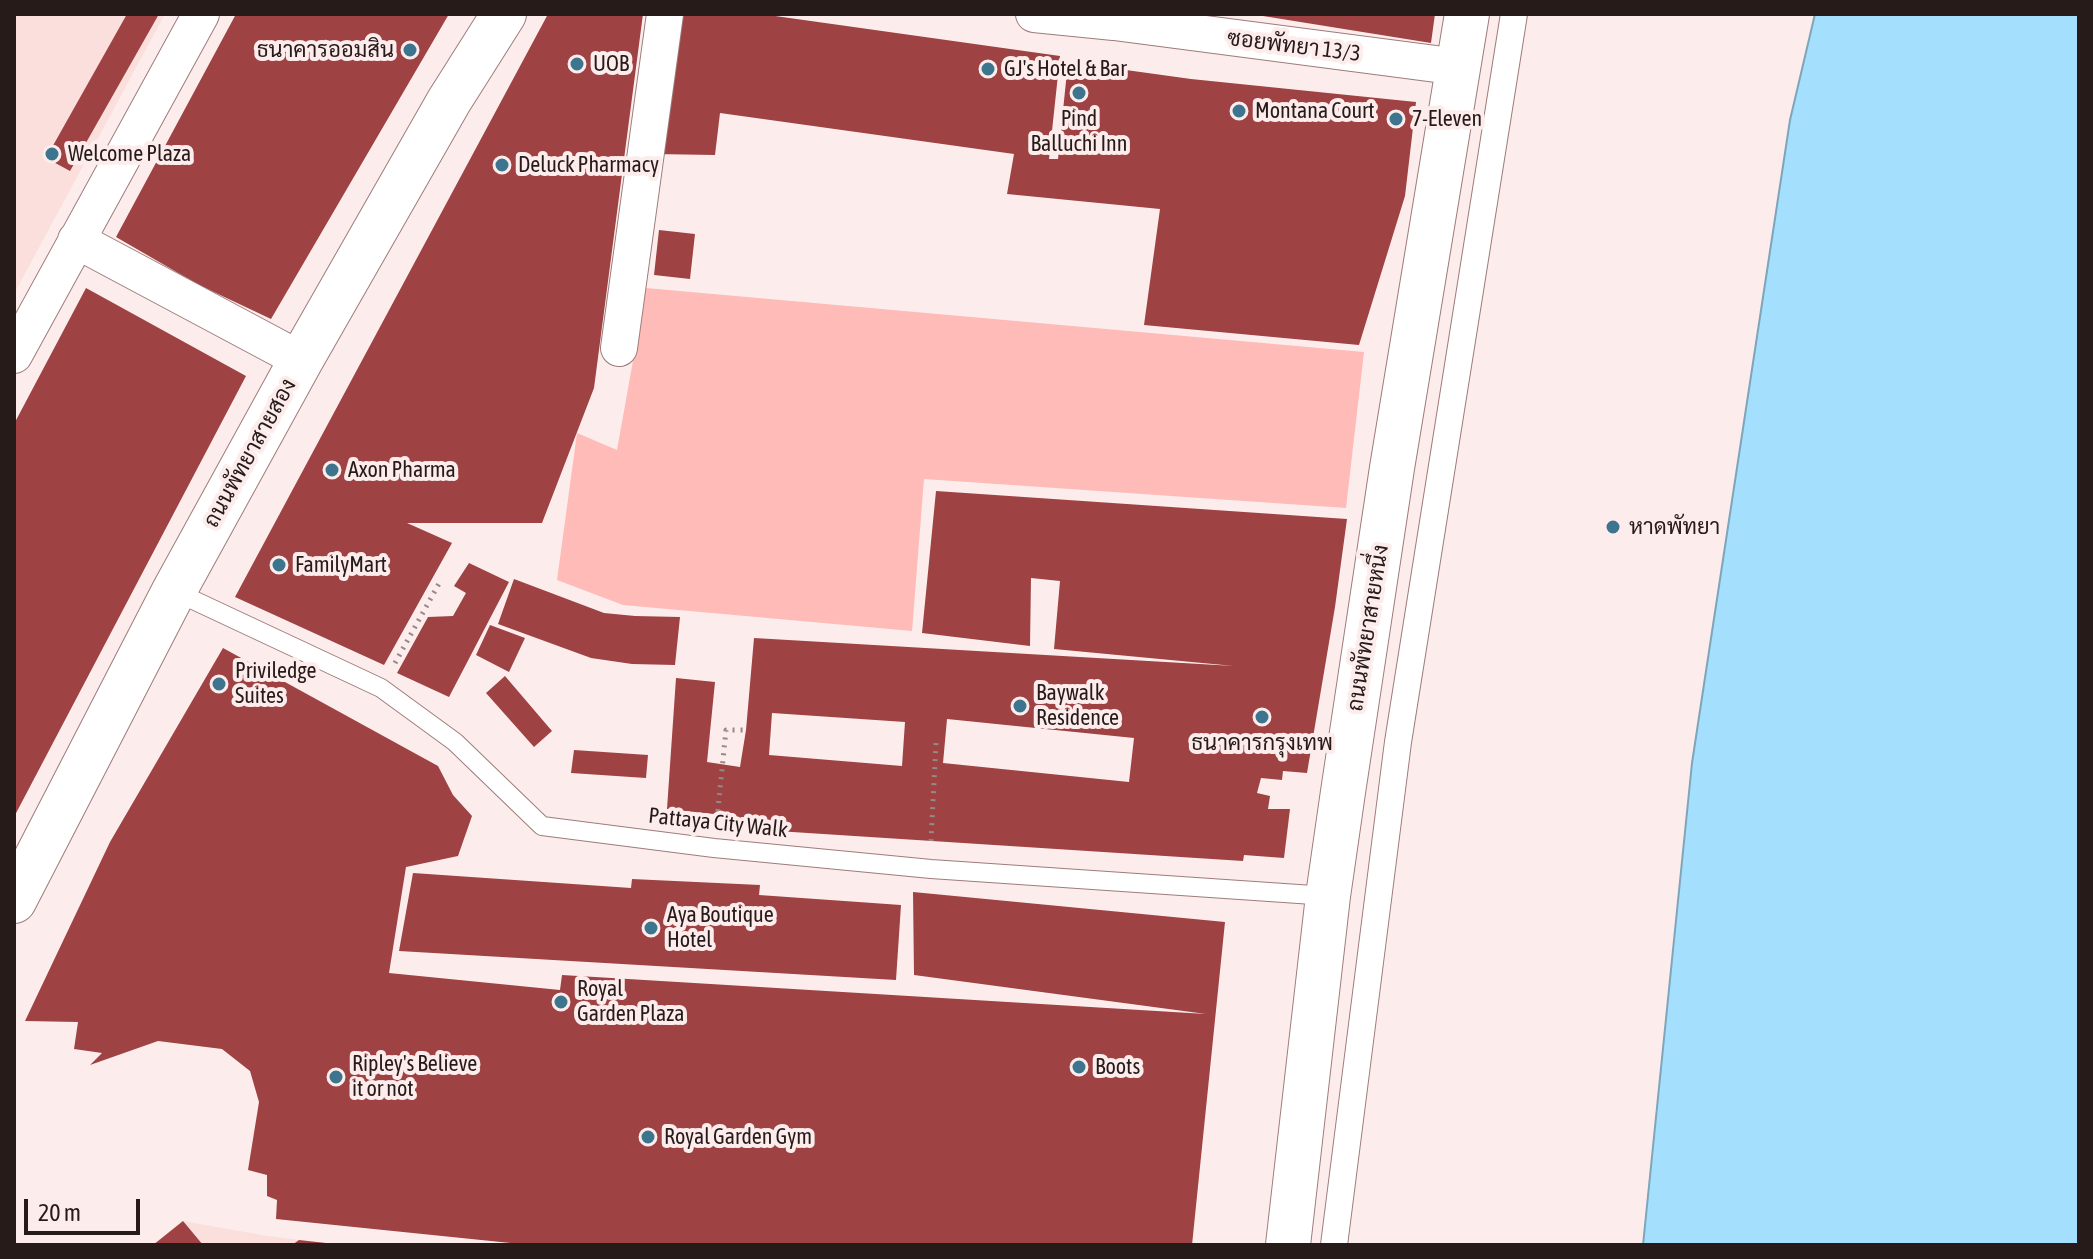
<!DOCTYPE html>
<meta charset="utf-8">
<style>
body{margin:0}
#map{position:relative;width:2093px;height:1259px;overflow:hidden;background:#fcedec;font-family:"Asap Condensed",sans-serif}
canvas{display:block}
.frame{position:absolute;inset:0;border:16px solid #271b1a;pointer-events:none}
.scale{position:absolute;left:24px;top:1199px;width:116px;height:36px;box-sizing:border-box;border:4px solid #271b1a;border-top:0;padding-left:10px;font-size:24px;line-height:28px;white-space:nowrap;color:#271b1a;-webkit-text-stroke:6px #fcedec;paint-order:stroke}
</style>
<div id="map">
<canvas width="2093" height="1259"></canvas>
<div class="frame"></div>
<div class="scale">20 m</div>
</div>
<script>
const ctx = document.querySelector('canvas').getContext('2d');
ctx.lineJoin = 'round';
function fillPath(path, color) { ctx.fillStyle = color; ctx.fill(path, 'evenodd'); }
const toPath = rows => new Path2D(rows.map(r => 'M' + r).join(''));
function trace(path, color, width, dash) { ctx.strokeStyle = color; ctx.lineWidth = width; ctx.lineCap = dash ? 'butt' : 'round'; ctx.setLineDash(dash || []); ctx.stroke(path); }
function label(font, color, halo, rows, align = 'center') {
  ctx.font = font + ' "Asap Condensed",Sarabun,sans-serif'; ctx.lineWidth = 8; ctx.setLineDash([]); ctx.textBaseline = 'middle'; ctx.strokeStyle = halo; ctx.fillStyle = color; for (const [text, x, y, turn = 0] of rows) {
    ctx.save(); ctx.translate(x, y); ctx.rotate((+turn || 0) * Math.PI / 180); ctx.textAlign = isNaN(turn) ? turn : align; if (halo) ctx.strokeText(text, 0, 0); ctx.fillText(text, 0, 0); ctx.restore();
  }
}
fillPath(toPath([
 [14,14,165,14,14,294],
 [183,1221,268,1236,341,1245,153,1245]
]), '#fbdfdd');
fillPath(toPath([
 [646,288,1364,352,1346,508,924,479,912,631,623,605,557,580,577,433,617,450]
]), '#febbb8');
const water = toPath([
 [1815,14,2079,14,2079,1245,1643,1245,1692,763,1790,120,1815,14]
]);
fillPath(water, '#a4e0fe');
trace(water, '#7ea5ba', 2);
fillPath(toPath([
 [127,14,159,14,70,171,46,158],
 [236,14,449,14,271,319,199,285,116,237],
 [548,14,643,14,594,388,542,523,407,523,452,543,384,665,235,597],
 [673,14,761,14,1060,56,1049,159,1058,159,1068,62,1191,79,1416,102,1405,196,1359,345,1144,325,1160,209,1007,194,1014,154,720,113,715,155,654,154],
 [1263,14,1435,14,1431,43,1263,16],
 [659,230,695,234,690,279,654,275],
 [86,288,246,376,14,817,14,424],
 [936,491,1347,519,1335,607,1307,773,1283,771,1282,780,1261,778,1257,793,1270,796,1268,809,1290,809,1284,858,1244,855,1243,861,730,828,732,816,667,809,676,678,715,682,707,762,740,767,746,730,754,638,1234,666,1054,649,1060,581,1031,578,1030,646,922,633],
 [772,713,905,722,902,766,769,755],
 [947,719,1134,738,1129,782,943,763],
 [469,563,509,582,449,697,397,673,428,617,453,616,466,593,454,586],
 [514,579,604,613,635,616,680,617,675,665,632,664,591,658,498,624],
 [490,625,525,638,509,672,476,655],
 [223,648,438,766,453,795,472,816,458,856,406,867,389,973,560,990,562,975,1206,1014,914,975,913,892,1225,922,1192,1245,530,1245,276,1219,277,1200,267,1196,267,1175,248,1170,259,1102,250,1071,222,1049,158,1041,90,1065,102,1053,74,1049,78,1022,25,1021,110,842],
 [505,676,552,731,534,747,486,693],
 [574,750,648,755,646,778,571,773],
 [413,873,631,888,632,879,760,885,759,895,901,905,896,980,399,951],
 [183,1221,203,1245,153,1245],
 [299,1240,326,1243,325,1245,292,1245]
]), '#9e4243');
const service = toPath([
 [174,591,381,688,455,742,542,826,714,848,931,869,1328,896]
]);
const pedestrian = toPath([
 [1334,1245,1398,742,1514,14]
]);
const minor = toPath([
 [1034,14,1114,22,1459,67],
 [76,240,301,360],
 [619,348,665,14],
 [14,355,201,14]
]);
const secondary = toPath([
 [14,901,174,591,301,360,449,101,504,14],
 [1288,1245,1328,896,1343,792,1392,468,1467,14]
]);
trace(service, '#9d7c7a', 20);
trace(pedestrian, '#9d7c7a', 28);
trace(minor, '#9d7c7a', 38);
trace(secondary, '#9d7c7a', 46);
trace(toPath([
 [395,663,441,580],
 [717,819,726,730,746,730],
 [931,841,936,743]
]), '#968988', 5, [2, 6]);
trace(service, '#fff', 18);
trace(pedestrian, '#fff', 26);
trace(minor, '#fff', 36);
trace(secondary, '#fff', 44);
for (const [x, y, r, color] of [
 [410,50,8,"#3d758f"],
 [577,64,8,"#3d758f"],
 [988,69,8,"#3d758f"],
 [1079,93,8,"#3d758f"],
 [1239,111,8,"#3d758f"],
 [1396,119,8,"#3d758f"],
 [52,154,8,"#3d758f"],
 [502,165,8,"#3d758f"],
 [332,470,8,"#3d758f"],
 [1613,527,8,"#3d758f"],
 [279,565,8,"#3d758f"],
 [219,684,8,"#3d758f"],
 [1020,706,8,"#3d758f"],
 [1262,717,8,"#3d758f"],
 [651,928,8,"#3d758f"],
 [561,1002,8,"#3d758f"],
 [1079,1067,8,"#3d758f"],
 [336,1077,8,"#3d758f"],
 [648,1137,8,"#3d758f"]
]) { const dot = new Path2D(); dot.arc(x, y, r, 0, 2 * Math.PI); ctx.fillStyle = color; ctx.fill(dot); trace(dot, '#fcedec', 3); }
label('22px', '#271b1a', '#fcedec', [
 ["ซอยพัทยา 13/3",1294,46,7],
 ["ถนนพัทยาสายสอง",250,453,-61],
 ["ถนนพัทยาสายหนึ่ง",1368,628,-81],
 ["Pattaya City Walk",718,823,6]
]);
label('22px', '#271b1a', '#fcedec', [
 ["ธนาคารออมสิน",394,50,"right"],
 ["UOB",593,64],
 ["GJ's Hotel & Bar",1004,69],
 ["Montana Court",1255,111],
 ["Pind",1079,119,"center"],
 ["Balluchi Inn",1079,144,"center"],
 ["7-Eleven",1412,119],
 ["Welcome Plaza",68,154],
 ["Deluck Pharmacy",518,165],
 ["Axon Pharma",348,470],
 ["หาดพัทยา",1629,527],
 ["FamilyMart",295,565],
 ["Priviledge",235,671],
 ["Suites",235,696],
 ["Baywalk",1036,693],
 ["Residence",1036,718],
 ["ธนาคารกรุงเทพ",1262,743,"center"],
 ["Aya Boutique",667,915],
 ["Hotel",667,940],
 ["Royal",577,989],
 ["Garden Plaza",577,1014],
 ["Ripley's Believe",352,1064],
 ["it or not",352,1089],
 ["Boots",1095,1067],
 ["Royal Garden Gym",664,1137]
], 'left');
</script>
